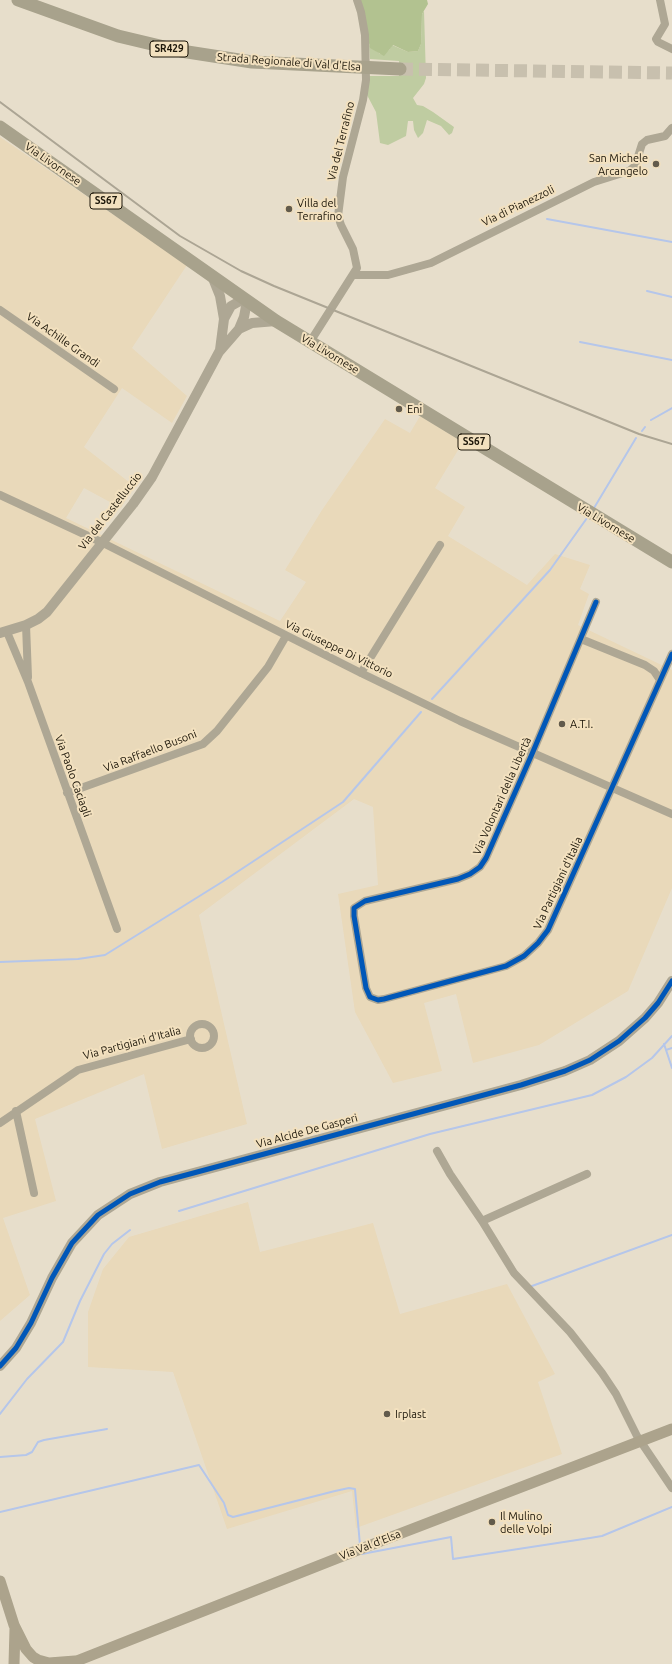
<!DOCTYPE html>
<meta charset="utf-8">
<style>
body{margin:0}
canvas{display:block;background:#e7decb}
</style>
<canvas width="672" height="1664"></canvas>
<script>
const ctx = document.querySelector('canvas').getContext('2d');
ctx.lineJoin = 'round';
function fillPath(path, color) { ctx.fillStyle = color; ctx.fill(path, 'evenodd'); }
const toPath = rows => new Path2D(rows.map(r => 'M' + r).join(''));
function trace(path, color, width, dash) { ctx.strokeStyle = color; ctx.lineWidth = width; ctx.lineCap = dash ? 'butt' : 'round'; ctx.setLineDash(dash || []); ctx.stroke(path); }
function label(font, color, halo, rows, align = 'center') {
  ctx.font = font + ' Ubuntu,sans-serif'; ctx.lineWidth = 4; ctx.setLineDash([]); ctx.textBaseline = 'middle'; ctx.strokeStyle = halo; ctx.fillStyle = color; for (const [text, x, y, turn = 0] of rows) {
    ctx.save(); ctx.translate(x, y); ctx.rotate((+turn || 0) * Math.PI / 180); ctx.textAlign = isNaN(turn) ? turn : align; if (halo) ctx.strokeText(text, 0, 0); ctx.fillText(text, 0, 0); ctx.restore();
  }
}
fillPath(toPath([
 [0,137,187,265,132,348,187,396,172,423,122,388,84,447,134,486,121,508,84,488,66,518,280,621,306,582,285,570,322,510,385,419,410,433,420,416,463,442,435,488,465,507,448,536,527,585,555,554,590,565,580,589,589,594,578,625,672,670,672,888,628,991,539,1045,473,1063,456,994,424,1003,442,1071,393,1083,355,1012,338,894,378,885,373,807,354,799,199,915,247,1124,162,1149,144,1074,35,1119,56,1201,3,1218,30,1295,0,1321],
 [248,1202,260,1252,373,1223,400,1314,507,1284,555,1374,538,1382,562,1454,356,1528,352,1491,227,1529,173,1372,88,1367,88,1312,103,1269,129,1237]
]), '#e9d9ba');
fillPath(toPath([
 [424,11,426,78,424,84,413,98,417,105,423,106,433,112,454,127,452,133,449,135,441,126,427,120,423,133,418,138,414,130,413,121,408,121,406,136,388,145,380,143,376,112,367,95,369,76,399,76,399,61,370,59,369,45,380,54,389,50,392,45,408,52,418,51,421,44,422,14]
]), '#bfcca1');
fillPath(toPath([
 [360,0,427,0,428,4,422,14,421,44,418,51,408,52,393,45,384,56,370,48]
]), '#b2c290');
trace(toPath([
 [547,219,672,242],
 [647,291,672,297],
 [580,342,672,360],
 [651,420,672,408],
 [642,431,645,427],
 [594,508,636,438],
 [432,699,550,570,587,518],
 [0,962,78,959,105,955,222,882,343,802,421,712],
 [664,1044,672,1068],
 [666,1050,672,1048],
 [179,1211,430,1134,592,1095,626,1077,652,1058,672,1036],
 [532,1286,672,1235],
 [0,1414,27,1379,63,1342,80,1301,104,1254,112,1244,130,1230],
 [0,1457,26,1455,32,1452,38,1442,44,1440,107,1429],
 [0,1512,199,1465,224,1503,228,1515,233,1517,335,1491,349,1488,355,1489,360,1545],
 [362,1554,451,1537,453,1559,590,1538,602,1536,672,1507]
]), '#b5c6ea', 2);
trace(toPath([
 [400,69,672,73]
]), '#c8c0ae', 13, [13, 6]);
trace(toPath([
 [660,0,665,24,656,39,658,42,672,49],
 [353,275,388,275,431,263,594,182,629,171,635,166,642,144,647,140,665,136,672,128],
 [0,310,114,389],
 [310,342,357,268,353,249,341,225,338,216,343,177,363,100,366,80,365,35,361,12,357,0],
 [0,495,101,542,361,673,460,721,672,814],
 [596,602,532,754,486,858,480,867,470,874,458,879,365,901,354,908,354,916,366,988,370,997,378,1000,384,999,506,966,524,956,538,943,548,930,672,654],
 [26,625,28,677],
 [7,632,28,682,117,929],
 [581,639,645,665,654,671,660,680],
 [361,673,440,545],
 [67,793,203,744,217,731,268,667,286,636],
 '190 1036a12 12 0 1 1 24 0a12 12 0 1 1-24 0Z',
 [16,1111,34,1193],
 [0,1123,78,1070,191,1039],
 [437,1151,450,1174,482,1221],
 [587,1174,482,1221,514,1273,570,1332,602,1373,616,1394,637,1436,672,1488]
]), '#aea794', 8);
trace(toPath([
 [212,276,220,296,224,319,220,350],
 [239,329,252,323,276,321],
 [0,633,26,625,38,619,47,612,133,504,152,477,219,352,239,329,244,317,247,301,240,301,231,306,224,319],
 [0,1366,16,1348,31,1323,52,1278,72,1243,98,1215,130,1194,160,1182,521,1085,565,1071,590,1060,619,1041,645,1018,658,1003,672,981]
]), '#aea794', 10);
trace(toPath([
 [0,1581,14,1625,26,1649,33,1657,38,1660,49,1663,75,1661],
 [14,1664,15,1629],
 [69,1664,381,1541,672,1429]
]), '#aca38c', 11);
trace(toPath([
 [18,0,118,36,181,51,252,62,400,69],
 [0,127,276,321,672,562]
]), '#a8a28c', 13);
trace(toPath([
 [0,102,180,236,241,271,274,286,639,434,672,444]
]), '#aca594', 2);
trace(toPath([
 [596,602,532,754,486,858,480,867,470,874,458,879,365,901,354,908,354,916,366,988,370,997,378,1000,384,999,506,966,524,956,538,943,548,930,672,654],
 [0,1366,16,1348,31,1323,52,1278,72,1243,98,1215,130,1194,160,1182,521,1085,565,1071,590,1060,619,1041,645,1018,658,1003,672,981]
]), '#0057b8', 5);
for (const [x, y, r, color] of [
 [656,164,4,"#625b4c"],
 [289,209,4,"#625b4c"],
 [399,409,4,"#625b4c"],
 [562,724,4,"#625b4c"],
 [387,1414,4,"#625b4c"],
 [492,1522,4,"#625b4c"]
]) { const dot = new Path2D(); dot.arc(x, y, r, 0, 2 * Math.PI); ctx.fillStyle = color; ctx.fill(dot); trace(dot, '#f3e1bf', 1.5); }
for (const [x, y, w] of [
 [169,49,38],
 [106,201,32],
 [474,442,32]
]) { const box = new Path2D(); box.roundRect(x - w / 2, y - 8, w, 16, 3); ctx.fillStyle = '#f3e1bf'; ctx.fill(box); trace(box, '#1b1508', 1); }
label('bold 10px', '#1b1508', null, [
 ["SR429",169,49],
 ["SS67",106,201],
 ["SS67",474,442]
]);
label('11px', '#1b1508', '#f3e1bf', [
 ["Strada Regionale di Val d'Elsa",289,62,4],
 ["Via del Terrafino",341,141,-76],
 ["Via Livornese",53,164,35],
 ["Via di Pianezzoli",518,206,-26],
 ["Via Achille Grandi",63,340,35],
 ["Via Livornese",330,354,31],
 ["Via del Castelluccio",110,511,-52],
 ["Via Livornese",606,523,31],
 ["Via Giuseppe Di Vittorio",339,649,26],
 ["Via Raffaello Busoni",150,751,-21],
 ["Via Paolo Caciagli",73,776,70],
 ["Via Volontari della Libertà",502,796,-66],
 ["Via Partigiani d'Italia",558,883,-65],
 ["Via Partigiani d'Italia",132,1043,-15],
 ["Via Alcide De Gasperi",307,1131,-15],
 ["Via Val d'Elsa",370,1545,-21]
]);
label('11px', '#1b1508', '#f3e1bf', [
 ["San Michele",648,158,"right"],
 ["Arcangelo",648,171,"right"],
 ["Villa del",297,203],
 ["Terrafino",297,216],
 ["Eni",407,409],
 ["A.T.I.",570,724],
 ["Irplast",395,1414],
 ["Il Mulino",500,1516],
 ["delle Volpi",500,1529]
], 'left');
</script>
